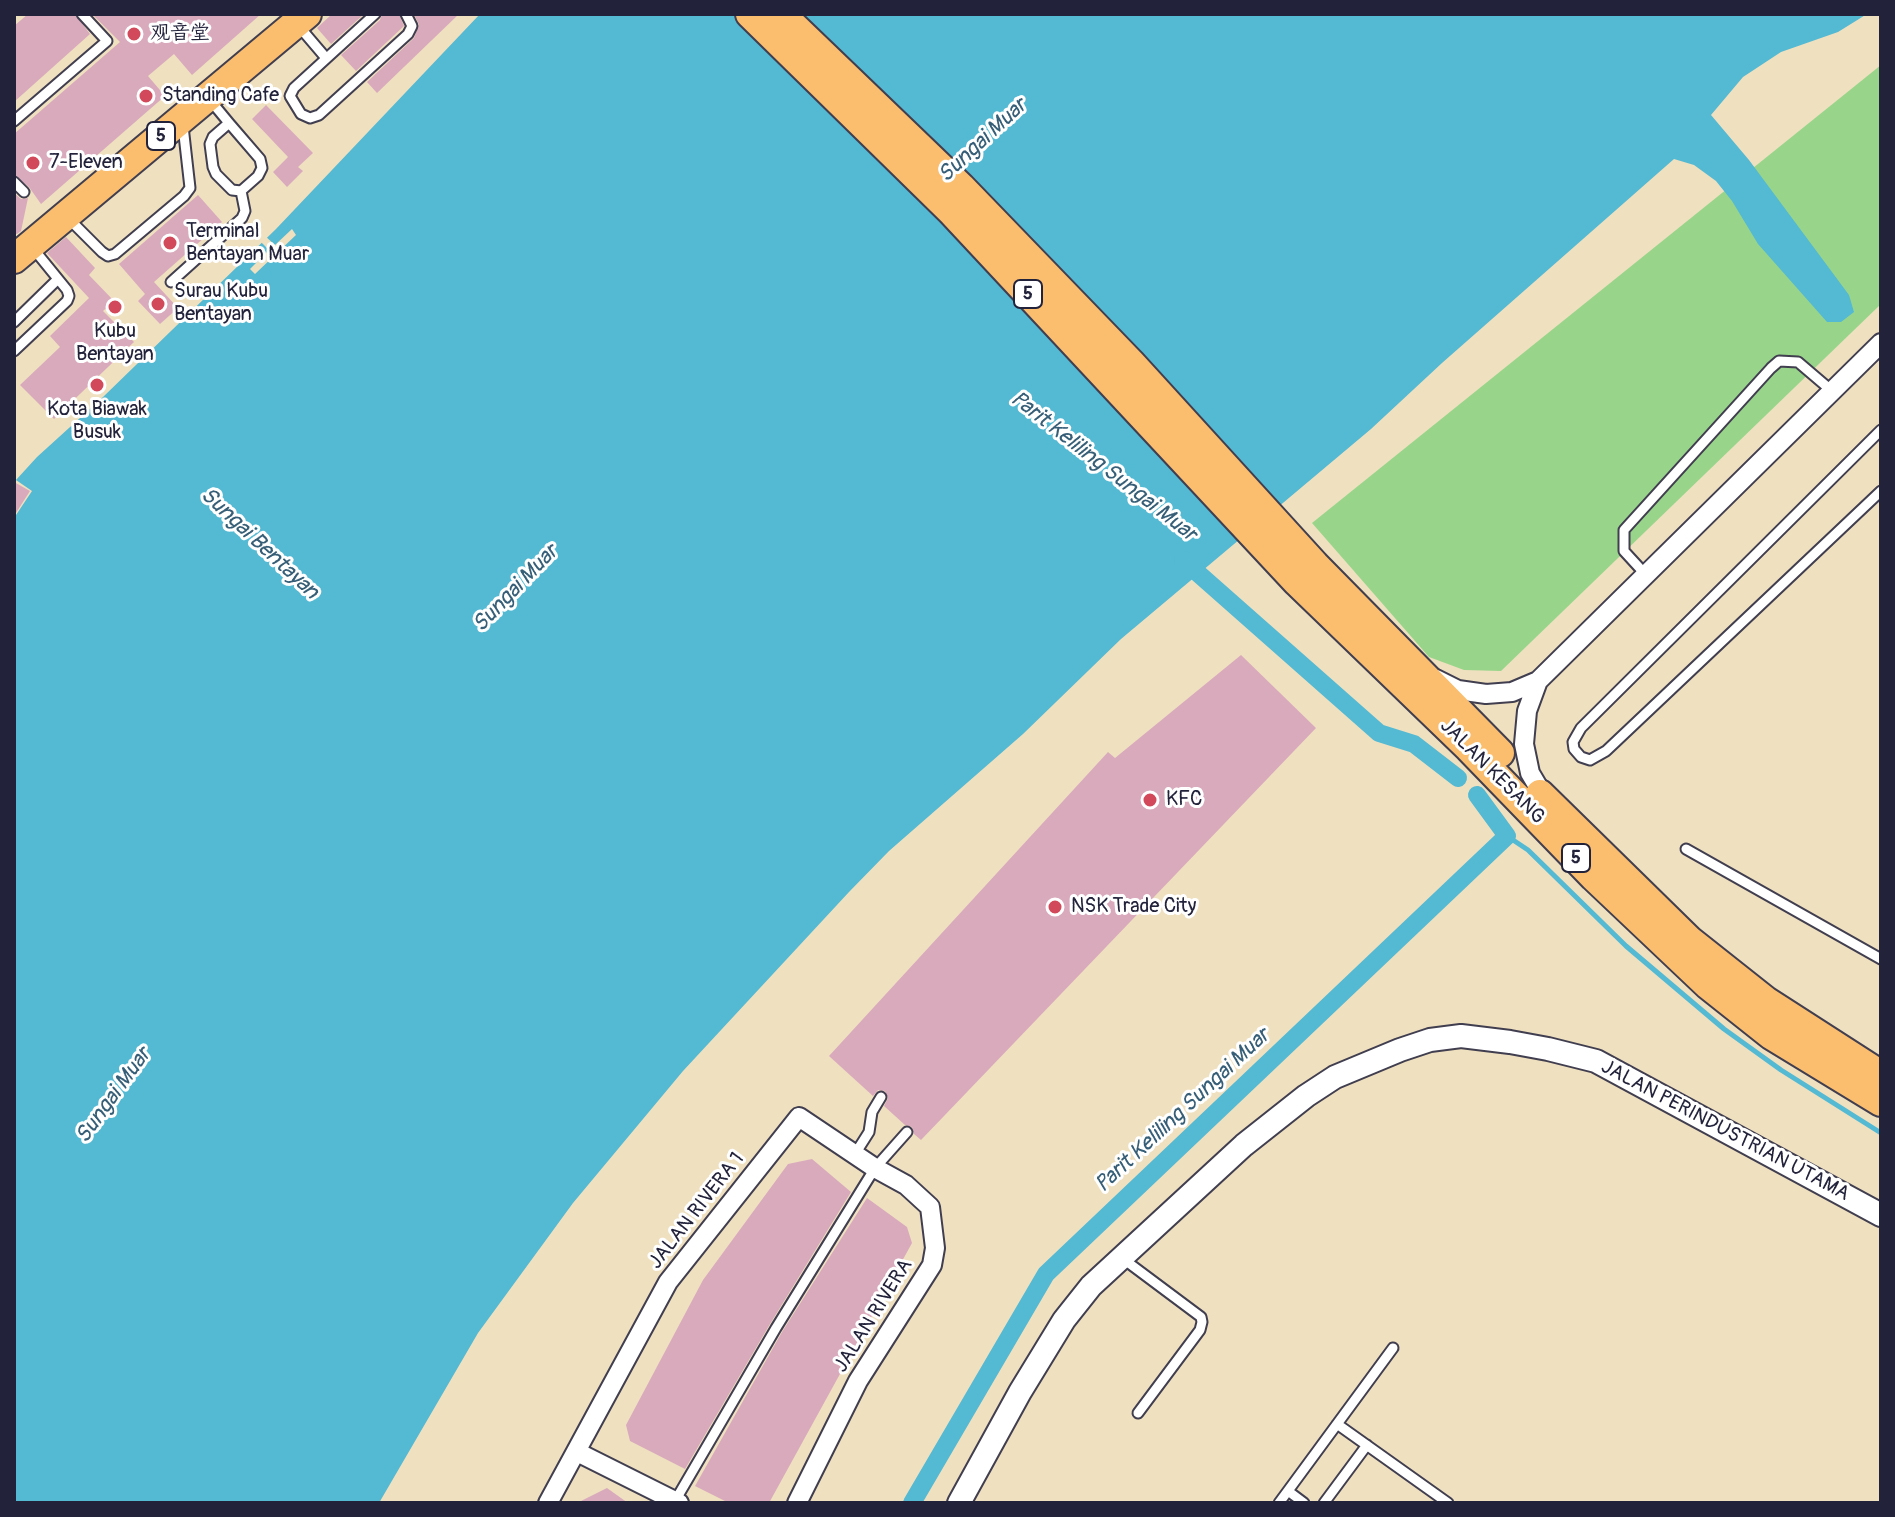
<!DOCTYPE html>
<meta charset="utf-8">
<style>
body{margin:0}
#map{position:relative;width:1895px;height:1517px;overflow:hidden;background:#efe0c0;font-family:Pangolin,sans-serif}
canvas{display:block}
.frame{position:absolute;inset:0;border:16px solid #22223b;pointer-events:none}
</style>
<div id="map">
<canvas width="1895" height="1517"></canvas>
<div class="frame"></div>
</div>
<script>
const ctx = document.querySelector('canvas').getContext('2d');
ctx.lineJoin = 'round';
function fillPath(path, color) { ctx.fillStyle = color; ctx.fill(path, 'evenodd'); }
const toPath = rows => new Path2D(rows.map(r => 'M' + r).join(''));
function trace(path, color, width, dash) { ctx.strokeStyle = color; ctx.lineWidth = width; ctx.lineCap = dash ? 'butt' : 'round'; ctx.setLineDash(dash || []); ctx.stroke(path); }
function label(font, color, halo, rows, align = 'center') {
  ctx.font = font + ' Pangolin,"LXGW WenKai TC",sans-serif'; ctx.lineWidth = 6; ctx.setLineDash([]); ctx.textBaseline = 'middle'; ctx.strokeStyle = halo; ctx.fillStyle = color; for (const [text, x, y, turn = 0] of rows) {
    ctx.save(); ctx.translate(x, y); ctx.rotate((+turn || 0) * Math.PI / 180); ctx.textAlign = isNaN(turn) ? turn : align; if (halo) ctx.strokeText(text, 0, 0); ctx.fillText(text, 0, 0); ctx.restore();
  }
}
fillPath(toPath([
 [1881,65,1881,304,1501,671,1464,670,1429,657,1312,523]
]), '#98d58a');
fillPath(toPath([
 [480,14,1867,14,1838,32,1781,52,1743,77,1711,115,1749,160,1849,295,1854,312,1841,322,1827,322,1758,244,1732,201,1716,181,1694,165,1674,159,1442,363,1371,429,1121,639,1023,734,889,851,849,892,683,1071,573,1203,478,1333,379,1503,14,1503,14,518,32,491,16,480,37,457,102,398,276,229]
]), '#54b9d2');
fillPath(toPath([
 [292,229,296,235,255,274,250,269,269,250,259,240,264,235,275,245]
]), '#efe0c0');
trace(toPath([
 [1507,836,1528,850,1626,946,1724,1029,1781,1070,1881,1133]
]), '#54b9d2', 5);
trace(toPath([
 [1183,560,1379,733,1414,744,1458,778],
 [912,1503,1046,1274,1507,836,1477,795]
]), '#54b9d2', 18);
fillPath(toPath([
 [28,14,75,14,90,34,14,102,14,26],
 [92,14,261,14,192,75,174,54,148,76,165,96,41,204,29,187,14,175,14,134,120,42],
 [332,14,364,14,331,44,317,28],
 [382,14,399,14,404,26,356,71,341,55,380,20],
 [414,14,459,14,377,93,367,82,414,38,419,25],
 [266,105,313,153,298,167,303,171,287,187,273,172,288,157,252,119],
 [14,193,21,199,28,198,21,231,17,234,14,234],
 [198,195,222,222,154,282,178,308,160,324,138,301,145,294,119,264],
 [66,237,95,268,89,275,114,301,103,311,134,342,54,419,20,385,60,347,50,336,89,298,47,253],
 [14,482,30,491,14,516],
 [1241,655,1316,728,921,1140,914,1134,912,1127,905,1125,884,1106,888,1098,885,1091,878,1090,873,1096,829,1056,1108,752,1115,758],
 [812,1159,851,1192,770,1324,685,1469,630,1441,626,1425,703,1280,788,1164],
 [867,1198,907,1227,912,1243,769,1503,729,1503,695,1486,782,1332],
 [607,1488,628,1503,577,1503]
]), '#d9aabc');
const service = toPath([
 [375,14,294,88,290,96,301,114,310,118,319,115,408,34,412,26,406,14],
 [297,24,326,58],
 [210,100,229,123,260,159,262,168,258,176,241,191,232,190,216,174,213,167,210,144,213,137,229,123],
 [14,121,107,41,82,14],
 [14,182,24,192],
 [68,218,102,252,108,256,115,254,184,196,190,188,183,126],
 [171,282,242,218,245,211,241,191],
 [14,322,58,279],
 [14,351,67,301,69,296,67,290,32,247],
 [1881,430,1581,728,1573,742,1574,749,1581,757,1590,760,1606,751,1881,491],
 [1646,575,1624,551,1624,530,1771,368,1779,361,1798,362,1832,391],
 [1686,849,1881,959],
 [855,1154,869,1132,872,1112,881,1097],
 [1122,1258,1201,1317,1202,1322,1200,1330,1138,1413],
 [1337,1424,1448,1503],
 [1288,1491,1304,1503],
 [675,1501,776,1328,875,1168,907,1132],
 [1279,1503,1393,1348],
 [1324,1503,1367,1445]
]);
const minor = toPath([
 [1436,679,1458,690,1486,694,1512,692,1538,681,1881,343],
 [1538,681,1527,711,1524,744,1530,773,1546,800],
 [577,1452,679,1503],
 [548,1503,668,1282,799,1117,875,1168,906,1185,930,1207,935,1248,932,1265,858,1381,797,1503]
]);
const tertiary = toPath([
 [959,1503,1020,1392,1064,1320,1091,1286,1244,1145,1306,1096,1335,1077,1400,1050,1430,1040,1461,1036,1510,1042,1548,1049,1596,1061,1881,1215]
]);
const primary = toPath([
 [750,14,951,211,1297,582,1469,748,1594,877,1708,985,1771,1035,1881,1102],
 [781,14,961,187,1131,363,1315,565,1500,753],
 [14,259,307,14],
 [1540,794,1689,940,1766,1001,1881,1075]
]);
trace(service, '#413e4f', 13);
trace(minor, '#413e4f', 22);
trace(tertiary, '#413e4f', 26);
trace(primary, '#413e4f', 32);
trace(service, '#fff', 9);
trace(minor, '#fff', 18);
trace(tertiary, '#fff', 22);
trace(primary, '#fabe6e', 28);
for (const [x, y, r, color] of [
 [134,34,8,"#d1495b"],
 [146,96,8,"#d1495b"],
 [33,163,8,"#d1495b"],
 [170,243,8,"#d1495b"],
 [158,304,8,"#d1495b"],
 [115,307,8,"#d1495b"],
 [97,385,8,"#d1495b"],
 [1150,800,8,"#d1495b"],
 [1055,907,8,"#d1495b"]
]) { const dot = new Path2D(); dot.arc(x, y, r, 0, 2 * Math.PI); ctx.fillStyle = color; ctx.fill(dot); trace(dot, '#fff', 3); }
for (const [x, y, w] of [
 [161,136,28],
 [1028,294,28],
 [1576,858,28]
]) { const box = new Path2D(); box.roundRect(x - w / 2, y - 14, w, 28, 6); ctx.fillStyle = '#fff'; ctx.fill(box); trace(box, '#22223b', 2); }
label('bold 18px', '#22223b', null, [
 ["5",161,136],
 ["5",1028,294],
 ["5",1576,858]
]);
label('20px', '#22223b', '#fff', [
 ["观音堂",150,34],
 ["Standing Cafe",162,96],
 ["7-Eleven",49,163],
 ["Terminal",186,232],
 ["Bentayan Muar",186,255],
 ["Surau Kubu",174,292],
 ["Bentayan",174,315],
 ["Kubu",115,332,"center"],
 ["Bentayan",115,355,"center"],
 ["Kota Biawak",97,410,"center"],
 ["Busuk",97,433,"center"],
 ["KFC",1166,800],
 ["NSK Trade City",1071,907]
], 'left');
label('20px', '#22223b', '#fff', [
 ["JALAN KESANG",1492,772,45],
 ["JALAN PERINDUSTRIAN UTAMA",1725,1131,28],
 ["JALAN RIVERA 1",697,1211,-52],
 ["JALAN RIVERA",874,1316,-58]
]);
label('italic 22px', '#365e77', '#fff', [
 ["Sungai Muar",983,141,-43],
 ["Parit Keliling Sungai Muar",1103,467,38],
 ["Sungai Bentayan",259,544,43],
 ["Sungai Muar",516,589,-46],
 ["Sungai Muar",114,1096,-54],
 ["Parit Keliling Sungai Muar",1183,1111,-43]
]);
</script>
